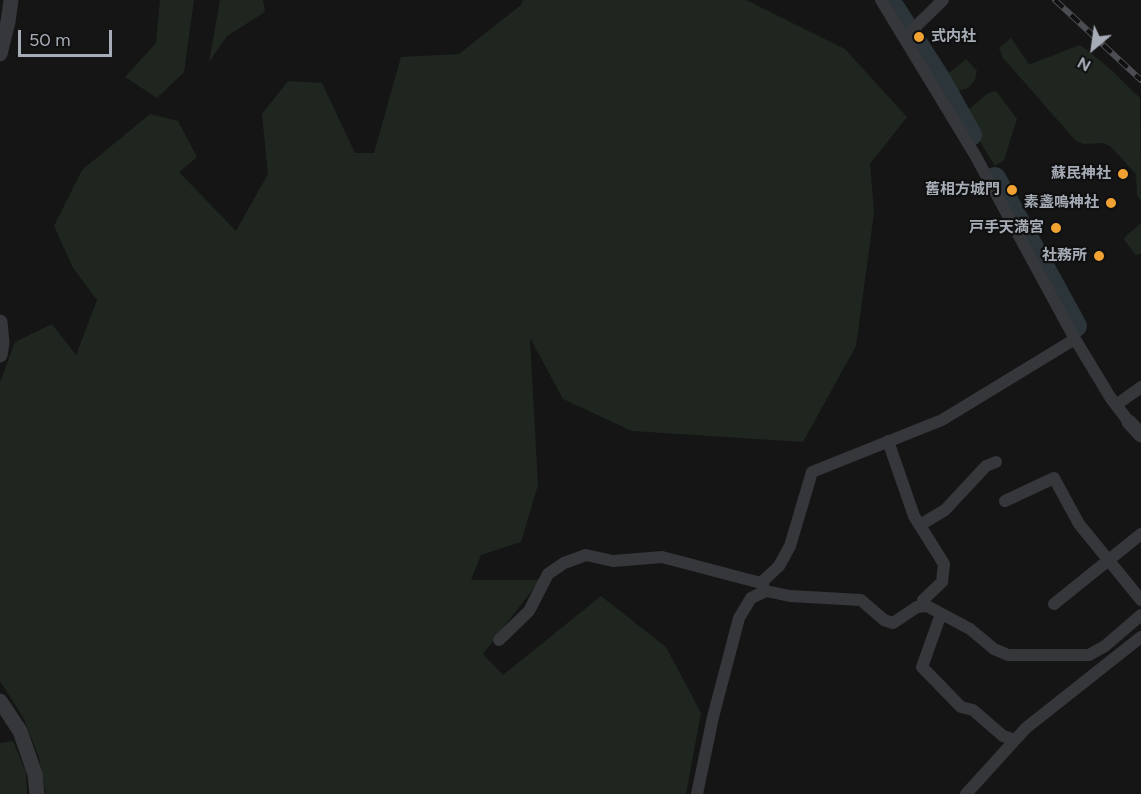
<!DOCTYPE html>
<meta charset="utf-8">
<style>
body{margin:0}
#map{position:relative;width:1141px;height:794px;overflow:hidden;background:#151516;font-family:Figtree,sans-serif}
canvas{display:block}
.north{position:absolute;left:1063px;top:18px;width:60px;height:60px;-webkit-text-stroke:4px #101011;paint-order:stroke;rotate:209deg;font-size:16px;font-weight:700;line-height:24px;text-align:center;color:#a6adb7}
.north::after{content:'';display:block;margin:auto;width:21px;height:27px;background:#a6adb7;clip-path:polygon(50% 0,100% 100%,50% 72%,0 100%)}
.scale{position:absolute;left:18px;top:30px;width:94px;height:27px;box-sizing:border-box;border:3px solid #a6adb7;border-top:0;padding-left:8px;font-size:18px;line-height:21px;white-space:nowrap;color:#a6adb7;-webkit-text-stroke:4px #101011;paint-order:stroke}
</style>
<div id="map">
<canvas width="1141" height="794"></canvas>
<div class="north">N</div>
<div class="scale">50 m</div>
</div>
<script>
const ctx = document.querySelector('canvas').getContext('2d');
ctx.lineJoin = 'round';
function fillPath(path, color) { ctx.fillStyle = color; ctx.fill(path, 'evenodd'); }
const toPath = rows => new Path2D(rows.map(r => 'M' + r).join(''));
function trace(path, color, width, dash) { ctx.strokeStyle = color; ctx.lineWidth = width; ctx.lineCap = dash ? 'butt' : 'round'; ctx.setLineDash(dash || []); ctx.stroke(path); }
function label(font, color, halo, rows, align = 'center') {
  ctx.font = font + ' Figtree,"Noto Sans JP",sans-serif'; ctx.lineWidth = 4.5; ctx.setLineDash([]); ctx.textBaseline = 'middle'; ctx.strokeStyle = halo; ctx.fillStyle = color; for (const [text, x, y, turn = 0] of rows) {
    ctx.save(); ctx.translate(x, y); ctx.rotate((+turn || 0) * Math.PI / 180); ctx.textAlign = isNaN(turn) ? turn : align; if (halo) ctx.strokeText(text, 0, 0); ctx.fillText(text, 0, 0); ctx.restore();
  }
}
fillPath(toPath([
 [160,0,194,0,184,72,157,98,125,77,156,43],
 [220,0,263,0,265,12,227,36,209,62],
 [523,0,746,0,845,49,907,117,870,164,874,213,856,346,803,442,632,431,563,399,530,338,538,485,521,542,481,555,471,580,540,580,483,654,503,675,601,596,666,647,701,713,686,794,46,794,39,758,24,719,0,681,0,382,15,342,52,324,76,355,97,300,73,268,54,226,82,170,150,114,178,121,197,157,179,172,236,231,268,174,262,114,288,81,322,83,355,153,374,153,401,57,459,54,521,5],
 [1011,38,1028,63,1031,64,1077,46,1082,46,1109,68,1140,98,1141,201,1137,195,1136,174,1110,146,1103,143,1083,144,1076,141,1003,58,999,48],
 [966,59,977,71,975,80,968,88,955,92,943,78],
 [994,91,997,92,1017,119,1004,160,995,166,966,119,965,115,967,111,987,94],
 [1141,223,1141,254,1136,255,1124,240,1125,237],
 [13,741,26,772,27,794,0,794,0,743]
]), '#1f261f');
trace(toPath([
 [889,0,939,78,971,135],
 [995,178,1076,326]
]), '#2b353a', 22);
trace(toPath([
 [881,0,975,155,1075,339,1110,397,1129,422],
 [905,37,943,0],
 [1075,339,942,420,812,472,790,546,779,566,761,583,766,591,790,596,861,600,884,620,893,623,917,607,927,606,970,629,994,649,1008,655,1089,655,1105,646,1141,615],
 [1116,405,1141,387],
 [888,441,914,516,944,564,942,582,923,600,922,606],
 [1005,501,1054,478,1079,524,1141,600],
 [920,525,945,510,986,466,996,462],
 [1054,604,1141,534],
 [941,614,922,667,961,707,973,710,1003,736,1015,740],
 [499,640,529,611,548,574,564,563,586,555,613,561,662,557,761,583],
 [697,794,713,717,739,618,751,598,766,591],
 [966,794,1026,728,1141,637]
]), '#36373b', 12);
trace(toPath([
 [0,54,8,22,11,0],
 [0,322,2,343,0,355],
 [1129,422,1141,435],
 [0,701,20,731,35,774,37,794]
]), '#36373b', 15);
const rail = toPath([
 [1055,0,1141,80]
]);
trace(rail, '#4b4d52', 6);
trace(rail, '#101011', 4, [11]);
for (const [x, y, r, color] of [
 [919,37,6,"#f1a232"],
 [1123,174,6,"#f1a232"],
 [1012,190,6,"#f1a232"],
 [1111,203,6,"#f1a232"],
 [1056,228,6,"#f1a232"],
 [1099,256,6,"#f1a232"]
]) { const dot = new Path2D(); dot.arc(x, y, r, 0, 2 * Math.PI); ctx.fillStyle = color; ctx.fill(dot); trace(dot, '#101011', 2); }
label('bold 15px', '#a6adb7', '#101011', [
 ["式内社",931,37,"left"],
 ["蘇民神社",1111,174],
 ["舊相方城門",1000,190],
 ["素盞嗚神社",1099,203],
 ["戸手天満宮",1044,228],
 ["社務所",1087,256]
], 'right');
</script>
